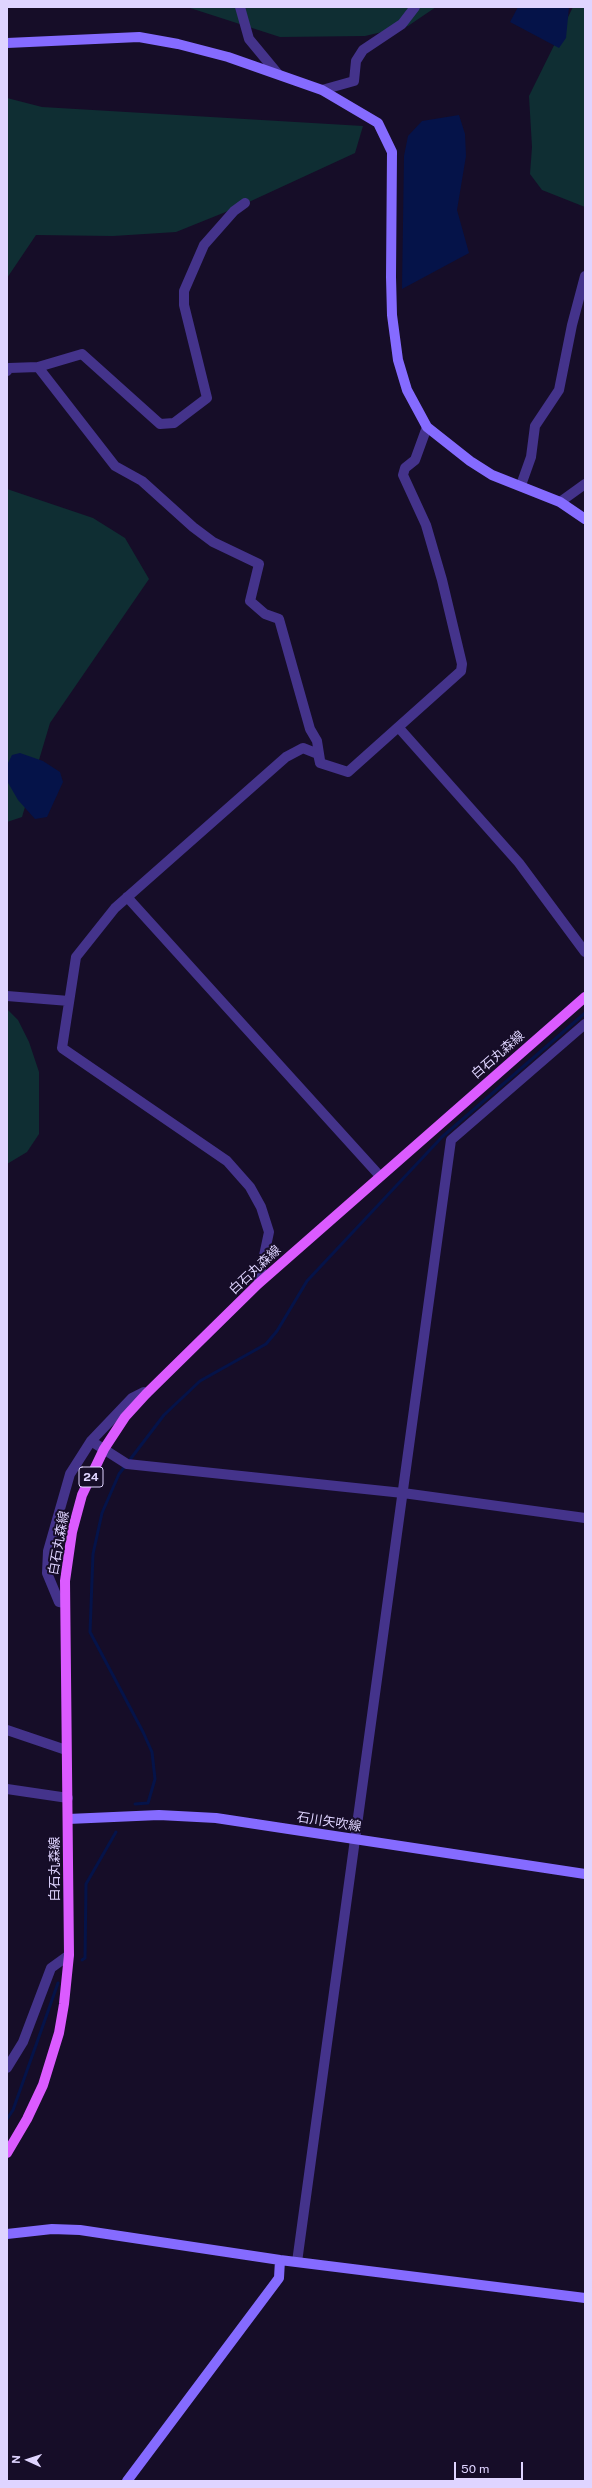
<!DOCTYPE html>
<meta charset="utf-8">
<style>
body{margin:0}
#map{position:relative;width:592px;height:2488px;overflow:hidden;background:#160d28;font-family:"Public Sans",sans-serif}
canvas{display:block}
.frame{position:absolute;inset:0;border:8px solid #dfd4ff;pointer-events:none}
.north{position:absolute;left:8px;top:2440px;width:40px;height:40px;-webkit-text-stroke:3px #160d28;paint-order:stroke;rotate:273deg;font-size:11px;font-weight:700;line-height:16px;text-align:center;color:#dfd4ff}
.north::after{content:'';display:block;margin:auto;width:14px;height:18px;background:#dfd4ff;clip-path:polygon(50% 0,100% 100%,50% 72%,0 100%)}
.scale{position:absolute;left:454px;top:2462px;width:69px;height:18px;box-sizing:border-box;border:2px solid #dfd4ff;border-top:0;padding-left:5px;font-size:12px;line-height:14px;white-space:nowrap;color:#dfd4ff;-webkit-text-stroke:3px #160d28;paint-order:stroke}
</style>
<div id="map">
<canvas width="592" height="2488"></canvas>
<div class="frame"></div>
<div class="north">N</div>
<div class="scale">50 m</div>
</div>
<script>
const ctx = document.querySelector('canvas').getContext('2d');
ctx.lineJoin = 'round';
function fillPath(path, color) { ctx.fillStyle = color; ctx.fill(path, 'evenodd'); }
const toPath = rows => new Path2D(rows.map(r => 'M' + r).join(''));
function trace(path, color, width, dash) { ctx.strokeStyle = color; ctx.lineWidth = width; ctx.lineCap = dash ? 'butt' : 'round'; ctx.setLineDash(dash || []); ctx.stroke(path); }
function label(font, color, halo, rows, align = 'center') {
  ctx.font = font + ' "Public Sans","Noto Sans JP",sans-serif'; ctx.lineWidth = 4; ctx.setLineDash([]); ctx.textBaseline = 'middle'; ctx.strokeStyle = halo; ctx.fillStyle = color; for (const [text, x, y, turn = 0] of rows) {
    ctx.save(); ctx.translate(x, y); ctx.rotate((+turn || 0) * Math.PI / 180); ctx.textAlign = isNaN(turn) ? turn : align; if (halo) ctx.strokeText(text, 0, 0); ctx.fillText(text, 0, 0); ctx.restore();
  }
}
fillPath(toPath([
 [187,7,436,7,408,26,365,36,280,37],
 [573,7,585,7,585,207,542,190,530,174,532,147,529,96],
 [7,98,42,107,363,126,355,153,238,207,176,232,113,236,36,235,7,278],
 [7,489,93,518,125,538,149,579,50,723,22,817,7,822],
 [7,1009,18,1020,29,1042,39,1072,39,1134,27,1152,7,1164]
]), '#0f2e33');
fillPath(toPath([
 [518,7,569,7,566,38,559,48,510,22],
 [459,115,465,134,466,156,457,210,469,253,402,289,404,156,408,136,422,121],
 [20,753,43,761,60,772,63,782,47,817,35,819,18,800,7,781,7,765,12,755]
]), '#051349');
trace(toPath([
 [135,1804,148,1803,155,1779,152,1752,143,1732,90,1632,93,1554,102,1513,119,1474,164,1415,200,1381,266,1344,277,1331,307,1281,442,1137,585,1013],
 [82,1960,85,1958,86,1884,116,1832],
 [7,2119,13,2110,58,1983]
]), '#051349', 3);
trace(toPath([
 [240,7,249,39,278,74],
 [322,90,354,81,356,61,363,50,402,24,415,7],
 [38,367,115,466,142,481,193,527,213,542,259,564,250,601,265,614,279,619,310,729,317,741,320,760],
 [7,371,9,368,38,367,82,354,160,424,174,423,207,398,184,305,184,291,204,245,234,211,245,203],
 [521,485,531,457,535,426,559,390,572,325,585,276],
 [560,502,585,484],
 [399,728,519,863,585,952],
 [320,763,348,772,461,671,462,664,442,580,426,525,403,475,405,468,415,460,427,427],
 [127,897,379,1175],
 [7,996,69,1001],
 [258,1284,269,1232,261,1207,250,1187,227,1161,62,1048,76,957,115,908,286,757,303,748,318,754,320,763],
 [91,1441,127,1464,403,1493,585,1518],
 [65,1603,59,1602,47,1573,48,1551,70,1474,91,1441,132,1398,144,1392,146,1394],
 [7,1730,66,1750],
 [7,1789,68,1798],
 [7,2068,23,2042,51,1968,69,1955],
 [297,2262,451,1140,585,1024]
]), '#44338b', 10);
trace(toPath([
 [7,43,139,37,178,44,228,57,322,90,378,123,392,152,391,277,392,315,398,360,407,390,427,427,470,461,492,475,560,502,585,519],
 [68,1819,159,1815,216,1818,585,1874],
 [7,2234,52,2229,80,2230,280,2260,585,2298],
 [127,2481,279,2278,280,2260]
]), '#856bff', 10);
trace(toPath([
 [7,2153,27,2119,43,2085,59,2033,64,2004,69,1955,65,1581,72,1532,82,1495,104,1449,125,1417,146,1394,258,1284,585,997]
]), '#db5bff', 10);
for (const [x, y, w] of [
 [91,1477,24]
]) { const box = new Path2D(); box.roundRect(x - w / 2, y - 10, w, 20, 3); ctx.fillStyle = '#160d28'; ctx.fill(box); trace(box, '#dfd4ff', 1); }
label('bold 12px', '#dfd4ff', null, [
 ["24",91,1477]
]);
label('13px', '#dfd4ff', '#160d28', [
 ["白石丸森線",498,1055,-41],
 ["白石丸森線",255,1270,-43],
 ["白石丸森線",59,1543,-80],
 ["石川矢吹線",329,1822,9],
 ["白石丸森線",55,1869,-90]
]);
</script>
